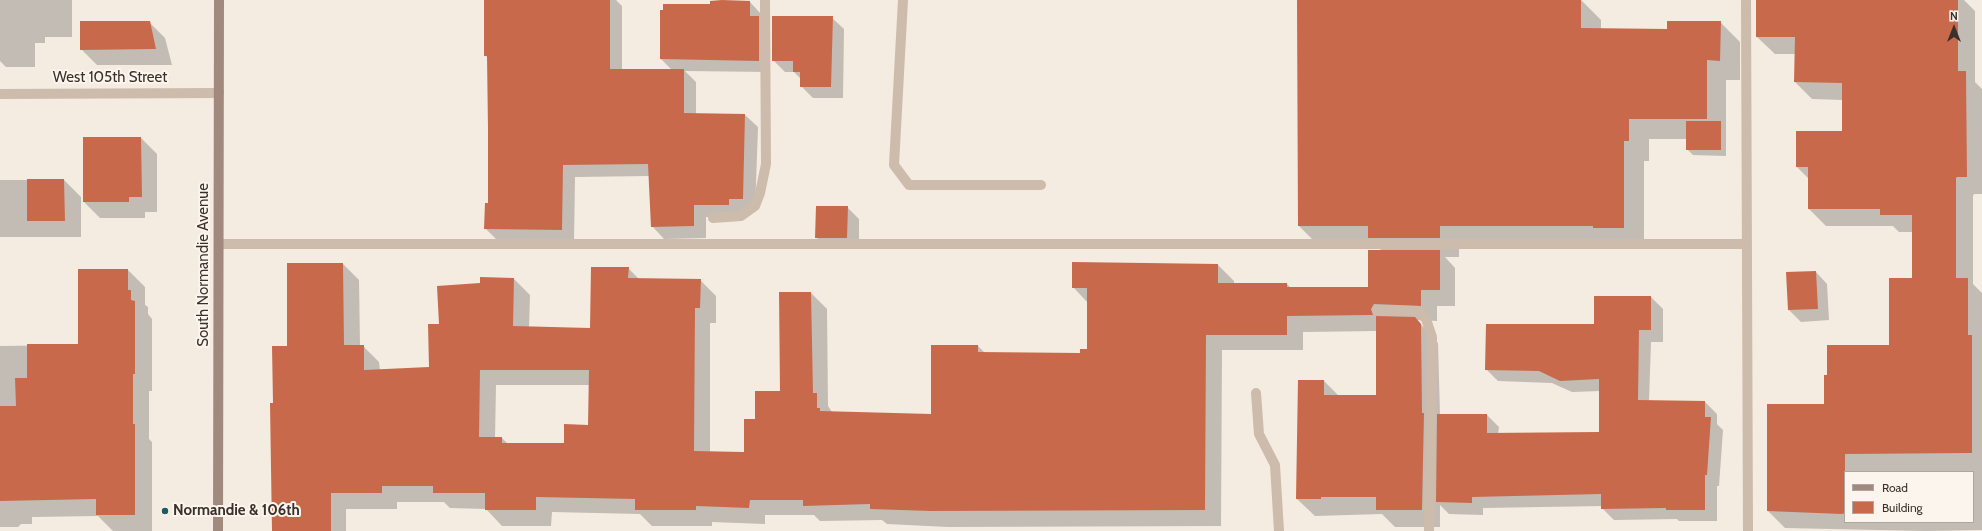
<!DOCTYPE html>
<style>
body{margin:0}
#map{position:relative;width:1982px;height:531px;overflow:hidden;background:#f4ebe1;font-family:Cabin,sans-serif}
canvas{display:block}
.legend{position:absolute;left:1844px;top:471px;width:130px;height:52px;box-sizing:border-box;background:#fbf5ee;border:1px solid #aea6a0;margin:0;padding:5px 7px;list-style:none;font-size:12px;color:#3b302b}
.legend li{display:flex;align-items:center;gap:8px;height:20px}
.legend b{width:20px;border:1px solid #aea6a0}
.north{position:absolute;left:1934px;top:8px;width:40px;height:40px;-webkit-text-stroke:3px #fbf5ee;paint-order:stroke;rotate:0deg;font-size:11px;font-weight:700;line-height:16px;text-align:center;color:#3b302b}
.north::after{content:'';display:block;margin:auto;width:14px;height:18px;background:#3b302b;clip-path:polygon(50% 0,100% 100%,50% 72%,0 100%)}
</style>
<div id="map">
<canvas width="1982" height="531"></canvas>
<ul class="legend">
<li><b style="height:5px;background:#a18a7d"></b>Road</li>
<li><b style="height:11px;background:#c8694b"></b>Building</li>
</ul>
<div class="north">N</div>
</div>
<script>
const ctx = document.querySelector('canvas').getContext('2d');
ctx.lineJoin = 'round';
function fillPath(path, color) { ctx.fillStyle = color; ctx.fill(path, 'evenodd'); }
const toPath = rows => new Path2D(rows.map(r => 'M' + r).join(''));
function trace(path, color, width, dash) { ctx.strokeStyle = color; ctx.lineWidth = width; ctx.lineCap = dash ? 'butt' : 'round'; ctx.setLineDash(dash || []); ctx.stroke(path); }
function label(font, color, halo, rows, align = 'center') {
  ctx.font = font + ' Cabin,sans-serif'; ctx.lineWidth = 4; ctx.setLineDash([]); ctx.textBaseline = 'middle'; ctx.strokeStyle = halo; ctx.fillStyle = color; for (const [text, x, y, turn = 0] of rows) {
    ctx.save(); ctx.translate(x, y); ctx.rotate((+turn || 0) * Math.PI / 180); ctx.textAlign = isNaN(turn) ? turn : align; if (halo) ctx.strokeText(text, 0, 0); ctx.fillText(text, 0, 0); ctx.restore();
  }
}
fillPath(toPath([
 [0,0,72,0,72,37,45,37,45,43,35,43,35,67,6,67,0,61],
 [485,0,616,0,622,6,622,70,672,70,661,59,711,5,750,2,761,14,770,72,685,71,696,82,696,114,745,115,758,127,755,211,741,217,706,217,706,238,664,239,652,226,649,176,575,177,574,242,498,241,485,228,489,204,488,58,485,55],
 [1581,0,1601,20,1601,29,1668,30,1720,22,1740,42,1740,80,1726,80,1726,156,1693,155,1687,149,1687,139,1649,139,1649,161,1644,161,1644,247,1459,246,1459,257,1445,257,1455,268,1455,306,1437,306,1437,321,1417,320,1438,343,1440,415,1487,415,1499,427,1498,434,1600,433,1600,391,1572,392,1552,383,1498,381,1486,369,1595,325,1651,297,1663,309,1663,342,1651,342,1649,401,1705,402,1717,414,1717,424,1723,430,1719,486,1717,486,1717,521,1679,521,1677,519,1614,520,1602,508,1602,506,1483,508,1483,515,1449,514,1440,505,1440,527,1395,527,1382,514,1315,516,1297,499,1324,381,1339,396,1377,396,1377,331,1303,332,1303,350,1222,350,1221,526,948,527,887,524,882,520,820,521,814,515,765,515,765,524,712,522,712,526,652,526,640,514,552,512,551,526,502,526,486,509,450,508,444,502,397,502,397,509,346,509,346,531,274,531,274,404,288,347,343,264,359,280,360,346,363,346,379,362,380,371,430,368,440,325,481,284,514,279,530,295,529,328,591,329,628,268,639,279,700,280,716,296,716,323,710,323,710,452,745,453,756,420,781,392,811,293,827,309,828,406,832,412,932,415,978,346,985,353,1081,354,1088,350,1088,303,1073,287,1073,263,1218,265,1234,281,1234,284,1287,284,1291,288,1369,288,1383,252,1377,246,1319,246,1299,226],
 [496,385,590,385,589,426,565,444,508,444,502,438,495,438],
 [1757,0,1964,0,1975,11,1975,82,1982,89,1982,194,1974,194,1973,196,1973,284,1982,293,1982,530,1925,531,1785,528,1768,511,1768,406,1825,406,1828,376,1890,346,1913,279,1913,232,1899,232,1893,226,1826,226,1809,209,1809,179,1797,167,1843,132,1843,100,1812,99,1795,82,1795,54,1775,54,1757,37],
 [1845,472,1973,472,1973,522,1845,522],
 [832,18,844,29,843,98,813,98,801,86,801,79,794,72,785,72,773,60],
 [149,22,165,38,172,65,97,65,81,49],
 [84,138,141,138,157,154,157,212,145,212,145,218,100,218,84,202],
 [0,180,64,180,81,197,81,237,0,237],
 [847,207,859,219,859,249,828,249,816,237],
 [128,270,145,287,145,305,148,307,148,314,152,319,152,391,149,391,149,439,152,442,152,531,113,531,98,516,32,517,32,524,21,524,18,527,0,527,0,346,79,345],
 [1816,272,1827,284,1829,320,1801,322,1789,310,1787,273]
]), '#0003');
fillPath(toPath([
 [484,0,610,0,610,69,684,69,684,113,745,114,743,199,729,199,729,205,694,205,694,226,651,227,648,164,563,165,562,230,484,229,485,203,488,203,488,129,487,56,484,56],
 [722,0,750,1,750,16,759,16,759,61,660,59,660,10,663,10,663,4,710,4,710,1],
 [1297,0,1581,0,1581,28,1667,29,1667,21,1721,21,1720,61,1707,60,1707,119,1629,119,1629,141,1624,141,1624,228,1593,228,1593,226,1440,226,1440,238,1368,238,1368,226,1298,226],
 [1756,0,1958,0,1958,71,1966,71,1967,177,1957,177,1956,178,1956,278,1968,278,1968,335,1972,335,1972,453,1845,454,1845,513,1842,514,1767,511,1767,404,1824,404,1824,375,1827,375,1827,345,1889,345,1889,278,1912,278,1912,215,1880,215,1880,209,1808,209,1808,167,1796,167,1796,131,1842,131,1842,83,1794,82,1795,37,1756,37],
 [772,16,833,16,831,87,800,87,800,72,793,72,793,61,772,61],
 [80,21,150,21,156,49,80,50],
 [1686,121,1721,121,1721,150,1686,150],
 [83,137,141,137,142,197,129,197,129,202,83,202],
 [27,179,64,179,65,221,27,221],
 [816,206,848,206,847,238,815,238],
 [1368,250,1440,250,1440,290,1421,290,1421,306,1374,304,1371,309,1373,315,1287,316,1287,335,1206,335,1205,510,931,511,870,509,870,504,803,506,803,500,750,500,749,508,696,506,696,510,635,510,635,499,536,497,536,510,485,510,485,493,433,493,433,486,382,486,382,493,331,493,331,531,272,531,270,403,273,403,272,346,287,346,287,263,343,263,344,345,364,345,364,370,429,367,428,324,439,324,437,286,480,283,480,277,514,278,513,326,590,328,591,267,629,267,628,278,701,279,700,308,695,308,694,451,744,452,744,419,755,419,755,391,780,391,779,292,811,292,813,393,817,393,817,408,820,408,820,411,931,414,931,345,978,345,978,352,1080,353,1080,349,1087,349,1087,288,1072,288,1072,262,1218,264,1218,283,1287,283,1287,287,1368,287],
 [480,370,589,370,588,425,564,424,564,443,502,443,502,437,479,437],
 [78,269,128,269,128,290,131,290,131,300,135,301,135,374,133,374,133,424,135,424,135,515,96,515,96,499,0,501,0,406,16,406,15,378,27,378,27,344,78,344],
 [1816,271,1818,309,1788,310,1786,272],
 [1594,296,1651,296,1651,330,1639,330,1638,400,1705,401,1705,417,1711,417,1707,475,1705,475,1705,510,1666,510,1666,508,1601,509,1601,494,1472,497,1472,503,1436,502,1437,414,1487,414,1487,433,1599,432,1599,379,1560,381,1539,371,1485,370,1486,324,1594,324],
 [1376,316,1415,317,1421,324,1422,413,1424,413,1422,510,1376,510,1376,497,1321,497,1321,499,1296,499,1298,380,1324,380,1324,395,1376,395]
]), '#c8694b');
trace(toPath([
 [903,0,894,165,909,185,1041,185],
 [1746,0,1748,531],
 [713,218,741,216,755,206,760,193,766,164,765,0],
 [219,244,1747,244],
 [1377,310,1418,311,1426,319,1432,337,1429,531],
 [1256,393,1259,434,1275,465,1279,531]
]), '#cdbbac', 10);
trace(toPath([
 [0,94,219,93]
]), '#cdbbac', 10);
trace(toPath([
 [218,531,219,0]
]), '#a18a7d', 10);
for (const [x, y, r, color] of [
 [165,511,4,"#1f5a5e"]
]) { const dot = new Path2D(); dot.arc(x, y, r, 0, 2 * Math.PI); ctx.fillStyle = color; ctx.fill(dot); trace(dot, '#fbf5ee', 1.5); }
label('15px', '#3b302b', '#fbf5ee', [
 ["West 105th Street",110,78],
 ["South Normandie Avenue",204,265,-90]
]);
label('bold 15px', '#3b302b', '#fbf5ee', [
 ["Normandie & 106th",173,511]
], 'left');
</script>
